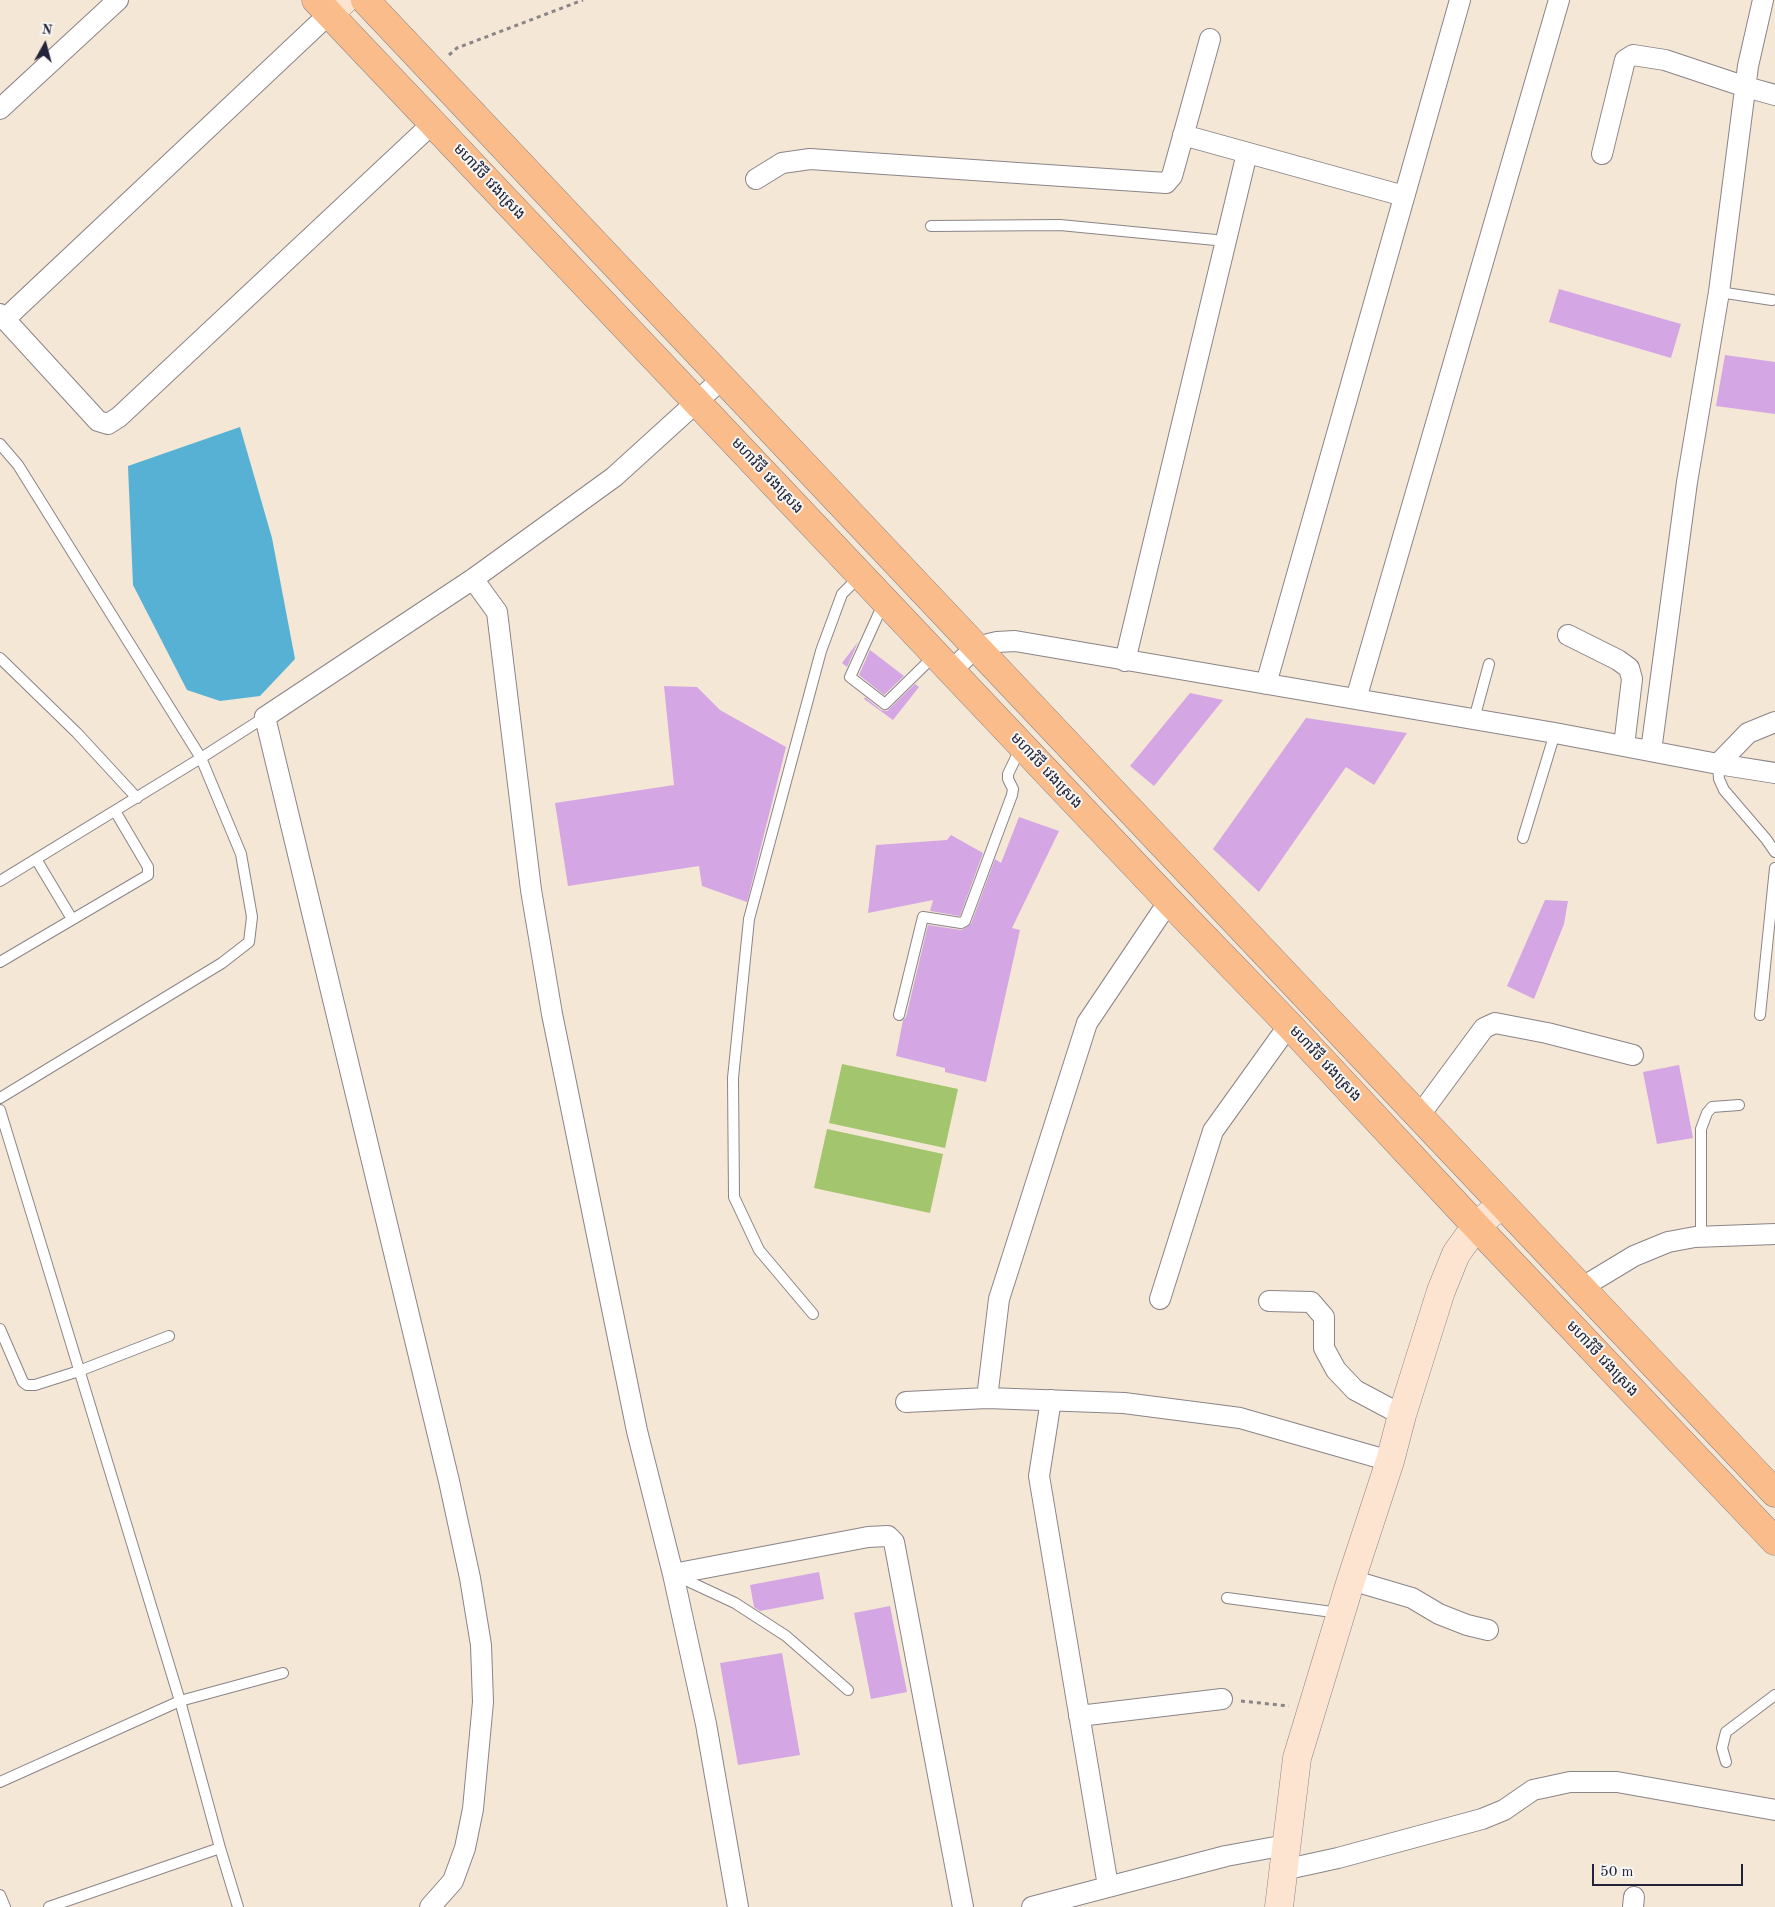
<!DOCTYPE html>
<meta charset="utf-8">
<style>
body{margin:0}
#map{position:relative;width:1775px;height:1907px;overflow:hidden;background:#f4e7d5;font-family:"Old Standard TT",serif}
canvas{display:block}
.north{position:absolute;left:20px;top:20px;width:50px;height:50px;-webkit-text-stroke:4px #f6f6f2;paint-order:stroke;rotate:7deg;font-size:14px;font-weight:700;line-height:20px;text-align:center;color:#22223b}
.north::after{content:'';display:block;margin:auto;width:18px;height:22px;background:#22223b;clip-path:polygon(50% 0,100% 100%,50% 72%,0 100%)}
.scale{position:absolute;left:1592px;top:1864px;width:151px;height:22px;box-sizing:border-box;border:2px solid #22223b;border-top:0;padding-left:6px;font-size:15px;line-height:18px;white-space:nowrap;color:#22223b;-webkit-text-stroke:4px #f6f6f2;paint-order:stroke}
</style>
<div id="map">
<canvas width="1775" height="1907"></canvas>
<div class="north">N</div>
<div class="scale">50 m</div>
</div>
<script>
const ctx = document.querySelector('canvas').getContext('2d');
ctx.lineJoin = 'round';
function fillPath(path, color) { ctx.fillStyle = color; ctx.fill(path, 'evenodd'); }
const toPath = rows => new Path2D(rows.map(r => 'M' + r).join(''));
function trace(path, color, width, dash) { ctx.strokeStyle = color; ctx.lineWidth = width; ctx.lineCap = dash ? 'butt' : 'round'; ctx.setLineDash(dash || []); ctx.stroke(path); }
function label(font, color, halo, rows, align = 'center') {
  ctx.font = font + ' "Old Standard TT","Noto Sans Khmer",serif'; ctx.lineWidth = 4; ctx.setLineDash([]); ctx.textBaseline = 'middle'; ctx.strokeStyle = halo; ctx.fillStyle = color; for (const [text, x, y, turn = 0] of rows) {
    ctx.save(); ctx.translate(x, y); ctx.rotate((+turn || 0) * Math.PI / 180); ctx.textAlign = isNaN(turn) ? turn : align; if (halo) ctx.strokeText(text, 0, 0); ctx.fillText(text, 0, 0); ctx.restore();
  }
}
fillPath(toPath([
 [842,1064,958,1089,945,1148,829,1123],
 [827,1129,943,1154,930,1213,814,1188]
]), '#a2c56e');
fillPath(toPath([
 [240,427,272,538,295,659,260,696,220,701,187,690,133,585,128,466]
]), '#56b1d4');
fillPath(toPath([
 [1559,289,1681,324,1671,358,1549,322],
 [1725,355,1775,362,1775,414,1716,406],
 [858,642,847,667,842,663],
 [870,650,904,676,884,695,859,675],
 [915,684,919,687,893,720,864,699,865,697,881,710,887,711],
 [664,686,697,687,720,710,786,747,747,902,702,886,699,866,568,886,555,803,674,785],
 [1190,693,1223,700,1154,786,1130,766],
 [1306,718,1407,733,1374,785,1346,767,1259,892,1213,849],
 [1019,817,1059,831,1012,928,1020,930,986,1082,945,1072,945,1068,896,1056,903,1020,906,1017,928,925,961,930,971,924,995,859,1001,863],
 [951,835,983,853,960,916,930,911,933,900,868,913,876,845,947,840],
 [1545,900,1568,901,1564,924,1534,999,1507,986],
 [1679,1065,1693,1138,1657,1144,1643,1072],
 [819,1572,824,1599,760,1611,754,1607,750,1585],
 [890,1606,907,1692,871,1699,854,1613],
 [782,1653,800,1755,738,1765,720,1663]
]), '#d5a6e4');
const lane = toPath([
 [931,226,1060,225,1226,241],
 [1719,292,1772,300],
 [0,444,18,465,201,758,265,717],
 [884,602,850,677,885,704,934,656],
 [0,658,77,733,137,798],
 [1474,719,1489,664],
 [1718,764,1719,779,1724,790,1766,839,1775,852],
 [1523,838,1555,733],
 [36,859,72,919],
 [0,881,201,758,241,854,252,917,249,942,222,963,0,1098],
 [0,962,148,875,148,867,115,811],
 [899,1015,923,917,961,923,965,921,1012,795,1013,789,1008,779,1008,774,1021,747],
 [1760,1015,1775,868],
 [0,1110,180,1701,220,1848,49,1907],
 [1701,1237,1701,1129,1707,1113,1712,1107,1739,1105],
 [813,1314,759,1250,734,1197,733,1078,749,919,821,651,842,594,860,576],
 [0,1329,23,1382,27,1385,35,1385,79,1371,169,1336],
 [677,1576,735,1603,786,1636,848,1690],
 [1227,1598,1340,1613],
 [1726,1762,1722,1748,1726,1732,1775,1695],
 [0,1782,180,1701,283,1673],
 [220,1848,238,1907],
 [0,1895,5,1907]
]);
const street = toPath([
 [0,109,118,0],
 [1183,135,1404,196],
 [1602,154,1625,60,1633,55,1665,60,1746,87,1775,95],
 [756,179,782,163,810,159,1166,183,1172,176,1210,39],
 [0,314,98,421,108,424,119,417,433,123],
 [5,319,329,14],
 [473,579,497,612,531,890,552,1014,637,1431,673,1574,706,1724,738,1907],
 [1568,635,1618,660,1629,668,1632,679,1624,746],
 [1125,661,1247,153],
 [951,671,976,647,997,642,1015,641,1555,733,1718,764,1775,773],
 [1266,684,1460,0],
 [1356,699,1559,0],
 [1651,751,1687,482,1719,292,1748,66,1763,0],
 [1718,764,1748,733,1775,722],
 [1419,1116,1484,1028,1495,1023,1547,1033,1633,1055],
 [1581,1288,1634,1256,1668,1242,1695,1237,1775,1234],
 [1160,1299,1213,1131,1289,1025],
 [1269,1301,1311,1302,1324,1317,1324,1348,1336,1370,1355,1390,1402,1415],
 [987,1398,999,1299,1087,1023,1169,901],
 [1051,1400,1039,1476,1108,1886],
 [906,1402,987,1398,1124,1403,1240,1418,1390,1461],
 [673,1574,868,1537,888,1536,894,1542,963,1907],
 [1351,1580,1412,1598,1439,1614,1467,1625,1488,1630],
 [1079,1716,1222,1699],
 [1283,1870,1338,1858,1482,1819,1504,1810,1533,1790,1570,1782,1617,1782,1775,1810],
 [430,1907,453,1881,465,1848,473,1809,483,1702,481,1645,470,1578,449,1481,265,717,473,579,614,477,723,378],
 [1032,1907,1226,1856,1286,1845],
 [1633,1907,1634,1897]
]);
const secondary = toPath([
 [329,14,344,0],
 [1279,1907,1297,1758,1351,1580,1390,1461,1402,1415,1441,1291,1456,1254,1476,1226,1502,1204]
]);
const primary = toPath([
 [316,0,1169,901,1289,1025,1476,1226,1775,1541],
 [365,0,1775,1493]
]);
trace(lane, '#8b8488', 12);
trace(street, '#8b8488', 22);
trace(secondary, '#8b8488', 29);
trace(primary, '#8b8488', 29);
trace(toPath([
 [449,55,457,48,583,0],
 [1241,1701,1289,1706]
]), '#8b8488', 3, [4, 4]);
trace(lane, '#fff', 10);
trace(street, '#fff', 20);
trace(secondary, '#fde4d1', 28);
trace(primary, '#fabc8b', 28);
label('15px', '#22223b', '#f6f6f2', [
 ["មហាវិថី វេងស្រេង",489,182,47],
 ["មហាវិថី វេងស្រេង",767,476,47],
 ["មហាវិថី វេងស្រេង",1046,771,47],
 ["មហាវិថី វេងស្រេង",1325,1064,47],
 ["មហាវិថី វេងស្រេង",1602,1359,47]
]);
</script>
